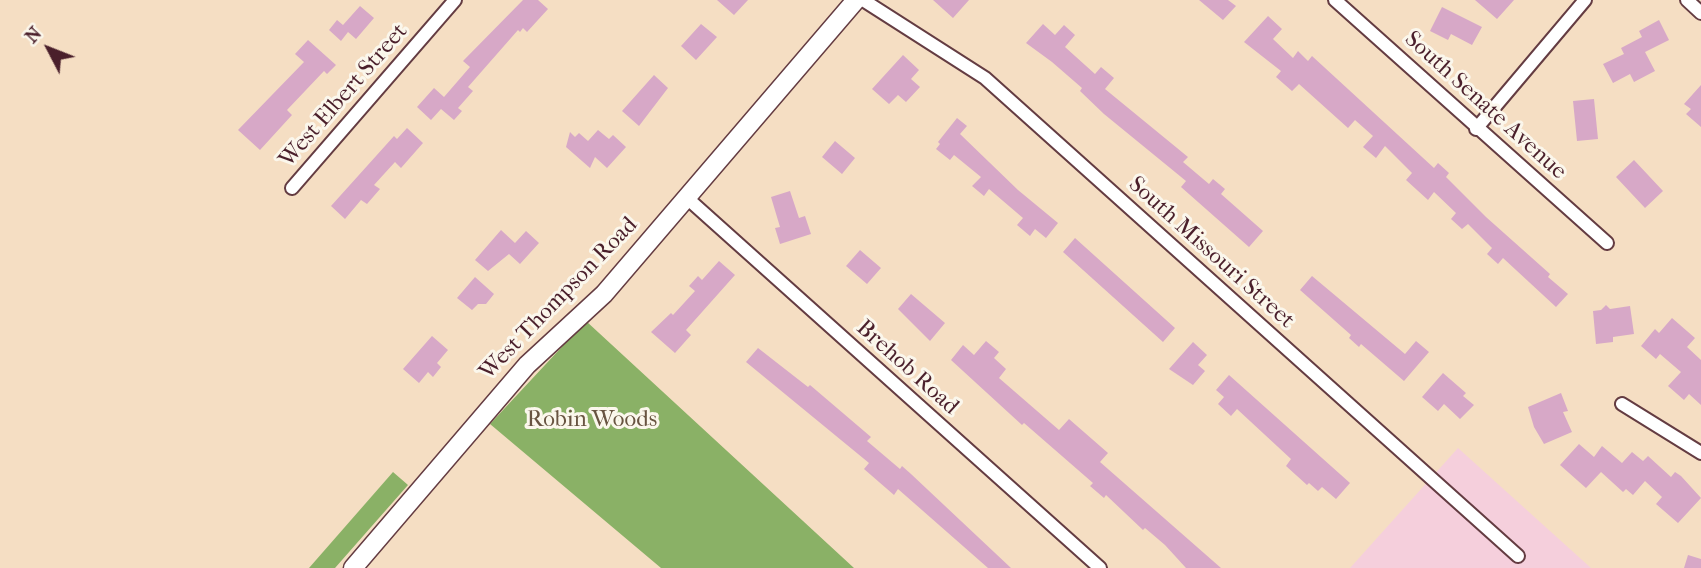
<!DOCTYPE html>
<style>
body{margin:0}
#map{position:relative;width:1701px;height:568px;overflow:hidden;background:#f5dec3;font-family:"IM FELL French Canon",serif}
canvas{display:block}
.north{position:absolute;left:14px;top:14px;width:70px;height:70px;-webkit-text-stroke:5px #fbf7ec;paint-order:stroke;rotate:312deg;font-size:19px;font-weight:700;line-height:28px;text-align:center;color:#4a1f2b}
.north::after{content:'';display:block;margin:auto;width:24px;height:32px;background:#4a1f2b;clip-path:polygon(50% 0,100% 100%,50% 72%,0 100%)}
</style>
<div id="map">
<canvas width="1701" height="568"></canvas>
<div class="north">N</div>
</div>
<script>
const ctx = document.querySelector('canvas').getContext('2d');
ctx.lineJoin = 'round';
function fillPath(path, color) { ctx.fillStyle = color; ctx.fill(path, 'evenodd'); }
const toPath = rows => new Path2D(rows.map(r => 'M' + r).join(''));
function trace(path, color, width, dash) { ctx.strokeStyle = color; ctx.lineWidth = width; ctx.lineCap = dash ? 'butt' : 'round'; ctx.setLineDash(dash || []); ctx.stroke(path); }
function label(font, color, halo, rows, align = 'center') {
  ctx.font = font + ' "IM FELL French Canon",serif'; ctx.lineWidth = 6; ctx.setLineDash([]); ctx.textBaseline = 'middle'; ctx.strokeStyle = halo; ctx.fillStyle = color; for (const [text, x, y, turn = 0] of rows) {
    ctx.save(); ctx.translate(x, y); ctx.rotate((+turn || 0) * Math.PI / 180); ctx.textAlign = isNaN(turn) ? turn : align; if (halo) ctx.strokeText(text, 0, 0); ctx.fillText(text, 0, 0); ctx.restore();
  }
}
fillPath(toPath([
 [1458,448,1591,568,1350,568]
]), '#f5cfdc');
fillPath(toPath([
 [586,321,854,568,661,568,490,424],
 [393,472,408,485,335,568,309,568]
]), '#8ab166');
fillPath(toPath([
 [523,0,538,0,548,9,527,32,523,28,520,32,518,30,468,87,473,91,458,108,462,111,454,120,441,109,431,120,417,107,434,88,444,97,470,67,463,61],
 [717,0,748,0,734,15],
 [933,0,969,0,953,18],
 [1199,0,1228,0,1236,6,1223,20],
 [1475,0,1514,0,1497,19],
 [360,6,374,18,356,39,348,32,341,41,329,30,337,20,343,25],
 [1442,7,1482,27,1472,45,1451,34,1448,40,1430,31],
 [1268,16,1282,29,1273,39,1293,58,1298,51,1308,61,1312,56,1434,168,1438,163,1449,173,1446,177,1486,217,1550,274,1548,277,1568,294,1556,307,1503,258,1498,264,1487,254,1492,248,1468,224,1462,229,1451,219,1456,213,1434,192,1428,200,1406,180,1412,173,1385,146,1376,158,1363,147,1373,136,1355,120,1348,128,1299,84,1292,91,1276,77,1281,71,1244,42],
 [1659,20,1669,40,1645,52,1655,71,1634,82,1630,74,1613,83,1603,64,1624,54,1621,48,1642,37,1639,31],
 [701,24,717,37,696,60,681,46],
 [1043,24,1055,35,1064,25,1075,35,1065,47,1095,74,1101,67,1114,78,1105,89,1188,157,1183,162,1209,184,1213,179,1225,189,1221,194,1263,231,1249,247,1181,187,1186,181,1104,114,1080,91,1082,88,1052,62,1026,43],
 [308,40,336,65,327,74,324,71,287,110,292,115,260,150,238,130,304,62,295,54],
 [903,55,919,70,911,79,920,87,906,102,898,95,889,104,872,89],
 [654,75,668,88,639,126,622,111],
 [1701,85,1701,127,1686,114,1691,109,1684,104],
 [1594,99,1598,139,1577,141,1573,101],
 [957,118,967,126,960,134,1018,190,1058,223,1046,238,1035,229,1030,236,1017,225,1023,218,989,189,984,196,972,186,981,177,954,155,950,160,936,149,940,144,938,142],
 [407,128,423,143,401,168,395,162,374,185,380,189,367,204,361,200,345,219,331,206,394,136,397,139],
 [598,130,609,139,613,135,626,147,607,168,595,157,590,168,566,147,570,132,575,137,579,133,588,141],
 [835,141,855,158,842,174,822,157],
 [1634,160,1663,191,1645,208,1616,177],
 [790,191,799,218,805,216,811,234,780,244,775,228,780,227,771,197],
 [501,230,515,243,526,231,539,243,520,264,509,254,488,271,475,260],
 [1075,238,1175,328,1163,342,1063,252],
 [860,250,881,268,867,284,846,266],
 [719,261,735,275,686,330,691,335,675,353,651,332,671,313,673,315,695,291,689,286,698,276,702,280],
 [1312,276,1405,354,1416,341,1429,352,1404,381,1361,344,1359,347,1349,338,1351,335,1300,290],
 [475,277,494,294,486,304,478,304,472,310,457,298],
 [911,294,945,323,930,341,898,309],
 [1606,305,1610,309,1630,306,1634,334,1613,337,1613,342,1596,344,1593,311,1601,310],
 [1672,318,1695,338,1687,347,1701,360,1701,405,1689,394,1684,400,1668,386,1681,372,1660,354,1656,359,1641,346,1655,329,1659,333],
 [432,336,448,350,437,363,441,367,433,377,428,372,419,383,403,369],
 [986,341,999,352,994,358,1006,369,999,378,1059,430,1069,419,1108,453,1100,462,1221,568,1186,568,1165,545,1145,528,1143,530,1106,495,1104,498,1090,486,1093,483,1024,423,1022,425,951,360,963,345,974,355],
 [1193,342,1207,355,1198,365,1205,371,1193,385,1169,369],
 [758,348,808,387,810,385,871,437,867,441,900,469,902,466,911,474,1011,568,988,568,898,489,894,495,864,469,869,463,746,362],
 [1443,373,1466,393,1463,396,1474,405,1460,419,1444,404,1438,411,1422,397],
 [1229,375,1350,483,1336,499,1322,487,1318,491,1309,483,1307,485,1286,466,1291,459,1237,409,1231,416,1218,404,1224,397,1216,390],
 [1561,393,1568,411,1563,412,1572,432,1544,444,1534,427,1528,407],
 [1579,444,1594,457,1602,446,1622,463,1632,452,1643,461,1648,456,1671,477,1675,472,1681,476,1701,498,1678,523,1656,504,1662,497,1645,481,1633,495,1626,489,1623,492,1601,472,1586,488,1560,465],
 [1688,555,1701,559,1701,568,1684,568]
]), '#d7a8c7');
const minor = toPath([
 [863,0,985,78,1518,556],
 [1335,0,1607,243],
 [1687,0,1701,13],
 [1476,129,1585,0],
 [292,188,455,0],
 [687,198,1100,568],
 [1622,404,1701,453]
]);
const secondary = toPath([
 [353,568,527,365,604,294,856,0]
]);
trace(minor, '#643c42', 16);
trace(secondary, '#643c42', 21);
trace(minor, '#fff', 12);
trace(secondary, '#fff', 18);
label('23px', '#4a1f2b', '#fbf7ec', [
 ["West Elbert Street",344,96,-49],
 ["South Senate Avenue",1485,106,42],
 ["South Missouri Street",1211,253,42],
 ["West Thompson Road",559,299,-46],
 ["Brehob Road",907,368,42]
]);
label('23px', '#685441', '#fbf7ec', [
 ["Robin Woods",592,420]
]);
</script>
